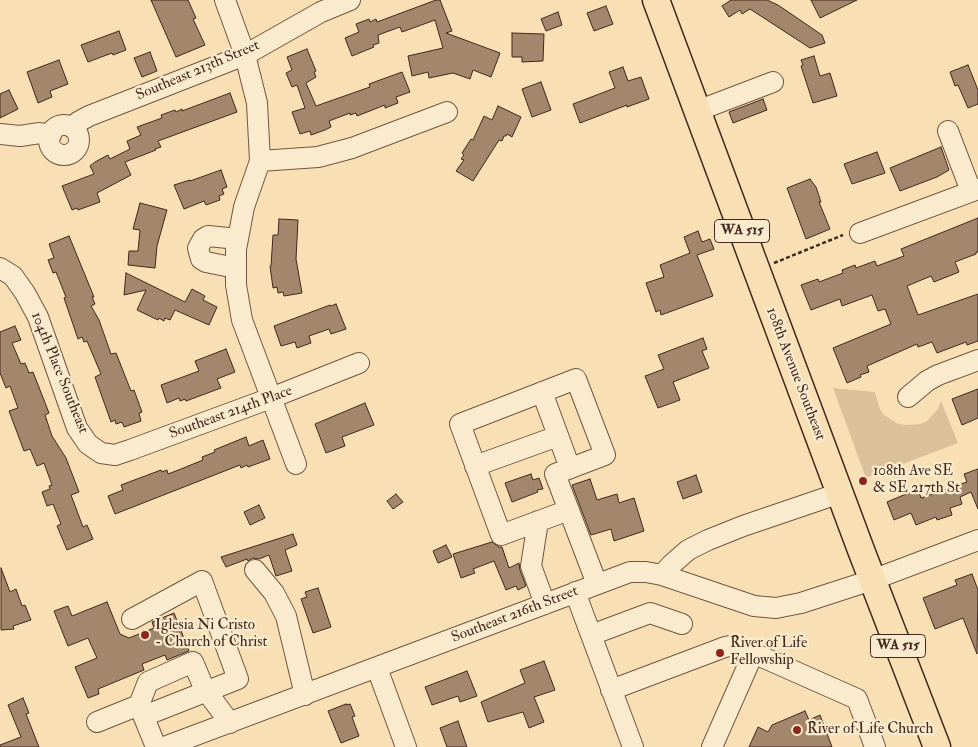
<!DOCTYPE html>
<style>
body{margin:0}
canvas{display:block;background:#f9e0b4}
</style>
<canvas width="978" height="747"></canvas>
<script>
const ctx = document.querySelector('canvas').getContext('2d');
ctx.lineJoin = 'round';
function fillPath(path, color) { ctx.fillStyle = color; ctx.fill(path, 'evenodd'); }
const toPath = rows => new Path2D(rows.map(r => 'M' + r).join(''));
function trace(path, color, width, dash) { ctx.strokeStyle = color; ctx.lineWidth = width; ctx.lineCap = dash ? 'butt' : 'round'; ctx.setLineDash(dash || []); ctx.stroke(path); }
function label(font, color, halo, rows, align = 'center') {
  ctx.font = font + ' "IM FELL Double Pica",serif'; ctx.lineWidth = 4.5; ctx.setLineDash([]); ctx.textBaseline = 'middle'; ctx.strokeStyle = halo; ctx.fillStyle = color; for (const [text, x, y, turn = 0] of rows) {
    ctx.save(); ctx.translate(x, y); ctx.rotate((+turn || 0) * Math.PI / 180); ctx.textAlign = isNaN(turn) ? turn : align; if (halo) ctx.strokeText(text, 0, 0); ctx.fillText(text, 0, 0); ctx.restore();
  }
}
fillPath(toPath([
 [833,388,875,392,879,407,883,414,896,423,904,425,920,424,927,421,938,409,941,401,958,443,866,478]
]), '#dac19a');
const building = toPath([
 [151,0,188,0,196,18,193,19,205,45,176,57,151,0],
 [436,0,440,0,452,31,446,33,500,53,491,77,473,70,470,79,453,73,429,78,428,72,412,76,408,56,443,48,435,20,402,32,400,27,378,35,379,43,373,45,374,47,352,56,345,38,359,32,356,24,369,19,370,22,376,19,377,22,436,0],
 [731,0,767,0,778,5,822,35,825,43,810,48,750,9,742,14,740,10,729,17,722,6,731,0],
 [811,0,857,0,820,18,811,0],
 [606,6,613,24,594,31,587,13,606,6],
 [558,12,562,25,546,31,541,19,558,12],
 [119,31,126,50,113,55,112,53,88,62,81,45,119,31],
 [512,33,544,34,543,61,522,62,522,57,512,57,512,33],
 [307,49,316,71,314,72,316,77,306,83,316,106,370,87,369,84,402,72,410,92,396,97,398,103,385,108,385,105,357,116,356,113,350,115,350,113,329,121,331,127,325,130,311,135,310,131,300,134,292,112,305,108,297,85,292,87,286,73,292,70,287,57,307,49],
 [150,52,157,71,142,77,134,58,150,52],
 [814,56,820,76,830,73,837,96,813,103,801,66,803,65,801,60,814,56],
 [59,60,68,84,50,91,52,97,38,103,27,72,59,60],
 [968,65,978,90,978,104,968,108,958,85,955,86,950,72,968,65],
 [623,67,628,81,641,77,649,99,627,107,627,105,580,123,573,104,615,88,609,72,623,67],
 [541,82,551,110,532,117,522,89,541,82],
 [9,90,18,109,0,118,0,94,9,90],
 [230,93,237,112,158,141,161,147,155,149,156,150,125,162,131,175,97,193,100,202,78,210,77,208,72,210,62,186,94,174,90,166,95,162,108,155,110,159,130,149,127,141,141,135,137,127,162,118,161,115,175,110,176,112,182,109,182,111,230,93],
 [763,99,767,110,733,123,729,112,763,99],
 [498,106,521,117,512,137,507,134,506,136,504,136,502,141,499,140,473,181,456,171,464,160,461,159,464,155,462,153,471,139,473,140,484,116,492,120,498,106],
 [941,147,949,170,937,177,900,191,890,168,941,147],
 [877,152,885,173,852,184,844,164,877,152],
 [221,170,227,187,222,189,224,194,219,196,220,200,206,205,204,201,184,209,174,185,190,180,190,181,221,170],
 [810,179,816,187,821,202,819,202,830,229,806,239,787,188,810,179],
 [140,203,167,210,157,246,155,268,128,265,129,251,138,251,140,230,133,229,140,203],
 [978,218,978,252,976,252,976,254,955,262,959,272,934,282,931,276,907,286,918,315,978,294,978,341,967,345,966,342,937,353,932,342,918,347,917,344,867,366,869,372,860,375,861,377,847,383,833,348,891,324,885,309,878,311,872,295,842,306,840,299,811,310,801,285,818,279,819,282,843,273,842,270,855,265,856,268,875,261,877,266,904,256,901,249,978,218],
 [279,219,298,220,296,259,302,293,284,296,283,292,278,293,277,287,273,288,270,266,271,266,273,235,278,235,279,219],
 [698,231,702,242,710,239,714,249,697,255,713,296,661,315,660,310,656,312,646,283,664,277,660,265,690,253,684,237,698,231],
 [69,236,94,297,92,297,95,304,91,306,99,320,111,354,116,353,131,391,134,390,142,412,139,413,141,421,124,427,122,422,116,424,115,420,111,422,95,377,101,374,87,341,84,342,82,337,78,339,64,298,66,297,56,272,53,273,48,260,54,258,49,244,69,236],
 [126,273,185,302,192,289,205,296,203,300,217,307,209,325,175,310,170,320,165,318,164,321,159,318,158,320,137,310,146,290,124,295,126,273],
 [336,304,346,329,331,334,329,329,309,336,311,343,297,348,295,342,281,346,274,326,330,305,331,306,336,304],
 [15,326,21,340,12,343,21,364,25,363,29,373,33,372,49,413,45,415,52,436,66,458,79,492,71,495,83,527,87,525,93,539,67,550,57,526,61,524,53,504,47,506,42,492,50,489,49,486,52,485,44,463,37,466,30,449,24,451,9,411,18,408,10,386,6,388,0,373,0,332,15,326],
 [703,338,707,349,702,351,709,368,673,382,680,400,658,408,645,376,664,369,658,355,703,338],
 [226,349,235,372,217,379,221,388,186,401,185,399,180,401,179,398,167,403,161,385,199,371,195,361,226,349],
 [978,389,978,418,962,425,952,399,978,389],
 [365,403,374,425,342,437,345,446,326,453,315,424,365,403],
 [246,437,249,446,263,440,270,459,248,467,247,465,241,468,240,465,115,514,108,496,123,490,121,485,161,470,162,472,167,470,168,474,181,469,203,460,202,457,215,452,214,450,246,437],
 [978,469,978,509,971,492,960,497,962,504,950,508,952,515,937,520,936,517,916,525,911,513,894,520,887,502,918,489,921,498,967,482,964,474,978,469],
 [531,474,533,480,539,478,543,489,537,490,538,492,512,502,505,483,531,474],
 [696,475,702,492,683,499,677,482,696,475],
 [590,479,597,500,617,494,619,503,634,498,644,531,614,541,611,529,591,535,572,485,590,479],
 [396,494,403,502,393,509,387,501,396,494],
 [259,505,265,518,250,525,244,512,259,505],
 [293,534,297,545,285,550,292,571,276,576,269,555,259,559,253,558,248,561,247,559,226,567,221,557,293,534],
 [492,542,499,547,502,547,509,568,519,563,520,570,526,586,518,590,516,586,506,590,494,561,473,569,475,573,461,578,453,554,492,542],
 [446,545,452,557,438,563,433,551,446,545],
 [1,568,10,592,16,589,22,606,25,605,31,620,13,626,14,629,1,630,1,568],
 [972,574,978,590,977,654,963,618,935,629,923,598,957,585,955,580,972,574],
 [318,588,331,627,313,633,301,599,307,597,305,592,318,588],
 [107,602,120,634,129,638,154,628,152,622,174,613,189,651,167,660,165,655,142,664,144,670,98,689,99,694,88,698,75,667,97,658,88,638,68,646,54,611,68,606,72,616,107,602],
 [544,661,555,690,534,697,544,722,529,728,523,712,488,722,481,702,525,683,520,670,544,661],
 [467,671,477,696,460,702,458,696,432,705,425,687,467,671],
 [23,698,29,713,26,714,39,747,0,747,0,745,21,737,8,705,23,698],
 [346,704,346,705,350,704,355,716,352,717,359,736,341,743,328,711,346,704],
 [805,711,809,720,820,715,832,747,749,747,758,727,768,732,772,725,805,711],
 [458,721,467,747,447,747,440,728,458,721]
]);
fillPath(building, '#a2876c');
trace(building, '#43271d', 1);
const minor = toPath([
 [225,0,245,55,257,103,260,161,244,207,238,239,236,249,236,285,242,320,296,464],
 [697,111,773,82],
 '49 140a15 15 0 1 1 30 0a15 15 0 1 1-30 0Z',
 [74,129,78,122,89,116,245,55,321,12,350,0],
 [948,131,971,191],
 [0,134,20,136,40,133,51,135],
 [260,161,318,157,352,148,447,112],
 [860,233,978,189],
 [0,268,13,276,25,293,38,317,77,428,88,444,101,453,115,455,130,450,271,398,359,363],
 [236,268,206,262,201,259,198,248,203,239,208,236,238,239],
 [542,392,570,468],
 [908,397,927,381,938,375,978,360],
 [475,466,558,436],
 [569,510,501,535,460,424,576,379,605,455,555,474,597,584],
 [538,521,531,566,545,604],
 [255,570,274,593,286,616,305,695],
 [662,575,671,565,688,550,708,540,743,526,840,493],
 [575,592,633,747],
 [132,619,202,581,238,679,144,716],
 [591,635,650,613,682,624],
 [377,668,406,747],
 [611,690,725,647,735,645,857,699,875,747],
 [97,722,139,705],
 [156,747,139,705,148,682,193,662,204,688,230,723],
 [164,747,630,572,646,572,662,575,754,606,776,608,801,603,872,580,978,540],
 [712,747,753,654]
]);
const major = toPath([
 [656,0,861,550,937,747]
]);
trace(minor, '#705543', 22);
trace(major, '#43271d', 29);
trace(toPath([
 [774,263,843,235]
]), '#43271d', 2.5, [4, 2.5]);
trace(minor, '#fbebce', 20);
trace(major, '#f9e0b4', 26);
for (const [x, y, r, color] of [
 [863,481,5,"#8f2418"],
 [145,635,5,"#8f2418"],
 [720,653,5,"#8f2418"],
 [797,730,5,"#8f2418"]
]) { const dot = new Path2D(); dot.arc(x, y, r, 0, 2 * Math.PI); ctx.fillStyle = color; ctx.fill(dot); trace(dot, '#fbebce', 2); }
for (const [x, y, w] of [
 [742,231,55],
 [898,646,55]
]) { const box = new Path2D(); box.roundRect(x - w / 2, y - 11.5, w, 23, 4); ctx.fillStyle = '#fbebce'; ctx.fill(box); trace(box, '#43271d', 1); }
label('bold 14px', '#43271d', null, [
 ["WA 515",742,231],
 ["WA 515",898,646]
]);
label('15px', '#43271d', '#fbebce', [
 ["Southeast 213th Street",198,71,-23],
 ["104th Place Southeast",59,373,68],
 ["108th Avenue Southeast",795,374,69],
 ["Southeast 214th Place",231,413,-20],
 ["Southeast 216th Street",515,615,-21]
]);
label('15px', '#43271d', '#fbebce', [
 ["108th Ave SE",873,472],
 ["& SE 217th St",873,489],
 ["Iglesia Ni Cristo",155,626],
 ["- Church of Christ",155,643],
 ["River of Life",730,644],
 ["Fellowship",730,661],
 ["River of Life Church",807,730]
], 'left');
</script>
